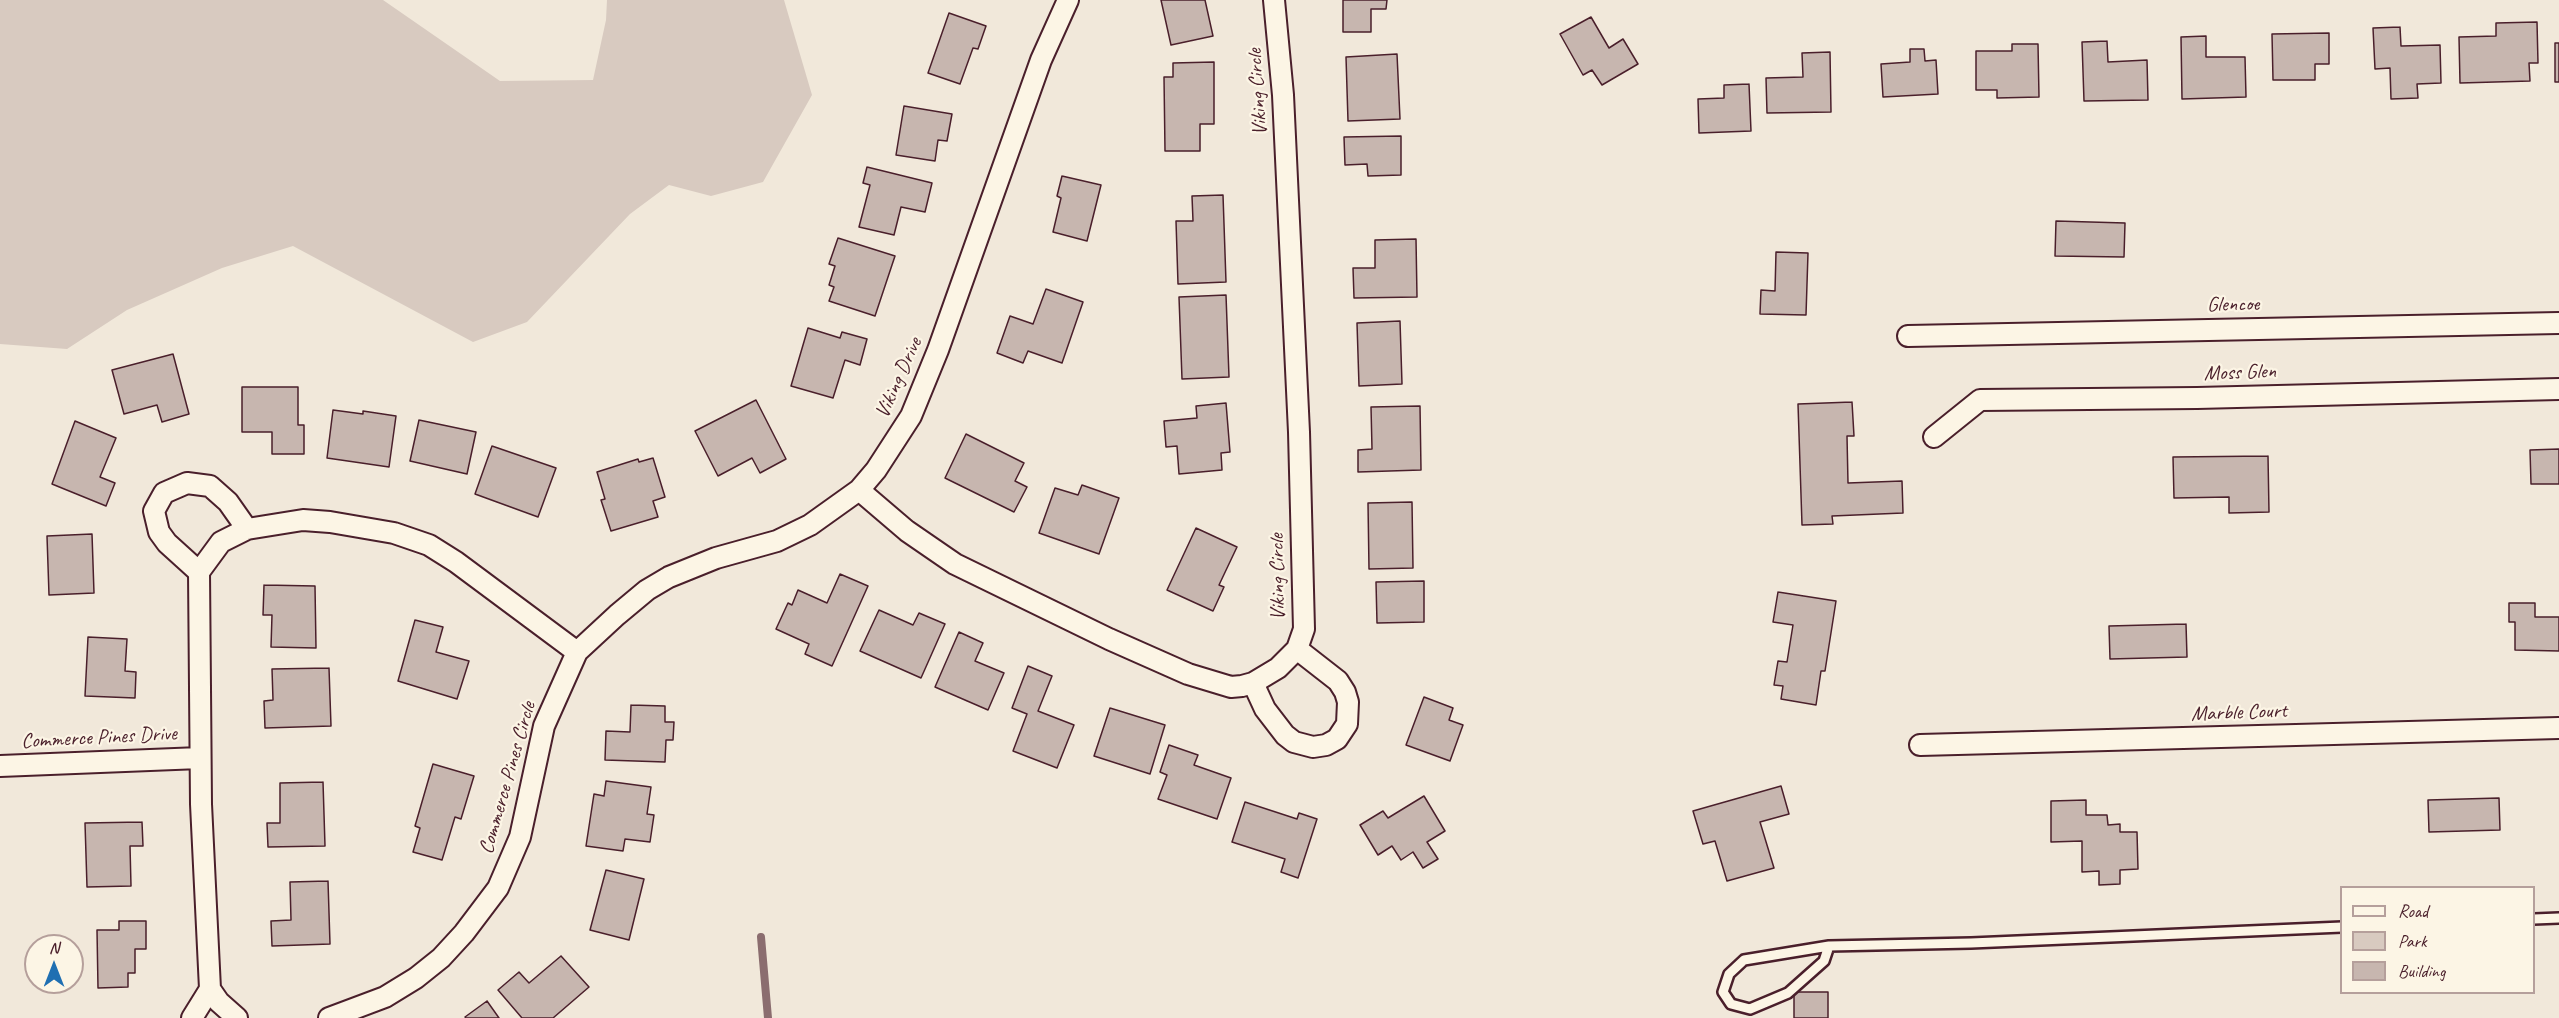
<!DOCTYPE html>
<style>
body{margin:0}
#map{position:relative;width:2559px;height:1018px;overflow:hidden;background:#f1e8da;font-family:Caveat,sans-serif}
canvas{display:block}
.legend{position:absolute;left:2340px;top:886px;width:195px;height:108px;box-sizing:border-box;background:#fcf5e5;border:2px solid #b59f9b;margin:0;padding:8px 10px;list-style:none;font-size:18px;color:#4a1f2b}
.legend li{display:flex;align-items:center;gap:12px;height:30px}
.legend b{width:30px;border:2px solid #b59f9b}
.north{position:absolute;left:24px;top:934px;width:60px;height:60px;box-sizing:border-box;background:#fcf5e5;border:2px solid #b59f9b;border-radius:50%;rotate:0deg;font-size:16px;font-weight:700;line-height:24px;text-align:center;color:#4a1f2b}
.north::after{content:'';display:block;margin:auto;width:21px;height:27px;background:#1f6fb2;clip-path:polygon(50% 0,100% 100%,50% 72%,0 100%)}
</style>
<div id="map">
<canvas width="2559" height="1018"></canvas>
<ul class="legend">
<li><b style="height:8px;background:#fcf5e5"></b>Road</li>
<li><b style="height:16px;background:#d8cac0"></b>Park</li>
<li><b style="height:16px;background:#c7b6af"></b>Building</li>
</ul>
<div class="north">N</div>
</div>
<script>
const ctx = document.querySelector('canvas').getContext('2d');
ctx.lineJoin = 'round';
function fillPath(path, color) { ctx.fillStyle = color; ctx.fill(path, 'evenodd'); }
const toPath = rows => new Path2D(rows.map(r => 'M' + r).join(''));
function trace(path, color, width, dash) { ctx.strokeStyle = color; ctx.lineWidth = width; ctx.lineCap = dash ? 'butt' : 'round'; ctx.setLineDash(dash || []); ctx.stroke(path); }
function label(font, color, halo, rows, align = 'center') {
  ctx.font = font + ' Caveat,sans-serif'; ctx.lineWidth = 4.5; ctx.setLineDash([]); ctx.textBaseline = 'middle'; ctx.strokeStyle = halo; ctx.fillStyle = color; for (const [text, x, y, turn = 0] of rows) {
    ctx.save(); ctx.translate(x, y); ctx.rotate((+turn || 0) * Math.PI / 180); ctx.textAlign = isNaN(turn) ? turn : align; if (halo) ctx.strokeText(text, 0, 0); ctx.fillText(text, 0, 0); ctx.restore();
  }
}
fillPath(toPath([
 [0,0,383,0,500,81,593,80,606,20,607,0,784,0,812,95,763,182,711,196,669,185,630,214,527,322,473,342,293,246,222,268,127,310,67,349,0,344]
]), '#d8cac0');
trace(toPath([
 [761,937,768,1018]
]), '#8b6d6f', 8);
const building = toPath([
 [1161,0,1205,0,1213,36,1171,45,1161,0],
 [1343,0,1387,0,1386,9,1371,9,1371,32,1343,32,1343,0],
 [949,13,986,26,978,49,973,48,960,84,928,73,949,13],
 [1591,17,1609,48,1623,39,1638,64,1602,85,1592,70,1583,75,1560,34,1591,17],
 [2537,22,2538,63,2529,63,2530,81,2460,83,2459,37,2496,36,2496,23,2537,22],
 [2400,27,2401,46,2440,45,2441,83,2417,84,2418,98,2391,99,2390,68,2375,69,2373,28,2400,27],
 [2329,33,2329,64,2315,64,2315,80,2273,80,2272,34,2329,33],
 [2206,36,2206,57,2245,57,2246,97,2182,99,2181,37,2206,36],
 [2107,41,2108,62,2147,60,2148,100,2084,101,2082,42,2107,41],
 [2555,43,2559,43,2559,82,2555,82,2555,43],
 [2012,44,2038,44,2039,97,1997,98,1997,90,1976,90,1976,51,2012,51,2012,44],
 [1910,49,1924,49,1925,61,1936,60,1938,94,1883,97,1881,64,1910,62,1910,49],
 [1830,52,1831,112,1767,113,1766,78,1803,77,1802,53,1830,52],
 [1397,54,1400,119,1348,121,1346,57,1397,54],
 [1214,62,1214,124,1200,124,1200,151,1165,151,1164,77,1173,77,1173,63,1214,62],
 [1749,84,1751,131,1699,133,1698,99,1724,98,1724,85,1749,84],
 [904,106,952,114,947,141,938,140,935,161,896,155,904,106],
 [1401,136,1401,175,1368,176,1367,164,1345,165,1344,137,1401,136],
 [867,167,932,183,925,212,901,207,894,235,859,227,870,185,863,183,867,167],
 [1062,176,1101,185,1087,241,1053,232,1061,198,1057,196,1062,176],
 [1223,195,1226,282,1178,284,1176,221,1193,221,1192,196,1223,195],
 [2056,221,2125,223,2124,257,2055,256,2056,221],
 [838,238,895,256,875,316,829,301,834,287,829,285,835,266,829,264,838,238],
 [1416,239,1417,297,1354,298,1353,268,1375,268,1375,240,1416,239],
 [1776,252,1808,253,1806,315,1760,314,1761,290,1775,291,1776,252],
 [1046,289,1083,302,1062,363,1028,351,1023,363,997,353,1010,316,1033,324,1046,289],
 [1226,295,1229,377,1182,379,1179,297,1226,295],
 [1400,321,1402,384,1359,386,1357,323,1400,321],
 [808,328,840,338,842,332,867,339,860,365,845,360,833,398,791,386,808,328],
 [173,354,189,414,162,422,157,405,124,414,112,370,173,354],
 [242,387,298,387,298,425,304,425,304,454,272,454,272,432,242,432,242,387],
 [756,400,786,459,760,473,752,458,718,476,695,431,756,400],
 [1852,402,1854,436,1847,436,1848,483,1902,481,1903,513,1832,516,1833,524,1802,525,1798,404,1852,402],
 [1226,403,1230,452,1221,453,1222,470,1179,474,1177,446,1166,447,1164,421,1197,418,1196,406,1226,403],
 [1420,406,1421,470,1358,472,1358,450,1372,449,1371,407,1420,406],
 [333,410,363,414,363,411,396,416,389,467,327,458,333,410],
 [419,420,476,432,467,474,410,461,419,420],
 [75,421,116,438,100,477,115,483,106,506,52,484,75,421],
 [966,434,1024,463,1015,481,1027,487,1014,512,945,478,966,434],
 [492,446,556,468,538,517,475,494,492,446],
 [2559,449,2559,484,2531,484,2530,450,2559,449],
 [2268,456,2269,512,2229,513,2229,497,2174,498,2173,457,2268,456],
 [653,458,665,497,653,501,658,517,611,531,601,500,605,499,597,472,638,459,639,462,653,458],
 [1082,485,1119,498,1099,554,1039,533,1055,488,1078,495,1082,485],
 [1412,502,1413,568,1369,569,1368,503,1412,502],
 [1196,528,1237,547,1219,585,1224,587,1213,611,1167,590,1196,528],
 [92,534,94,593,49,595,47,536,92,534],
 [840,574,868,586,832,666,805,654,809,644,776,629,788,603,792,605,798,590,827,603,840,574],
 [1424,581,1424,622,1377,623,1376,582,1424,581],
 [264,585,315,586,316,648,271,647,272,615,263,615,264,585],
 [1778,592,1836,601,1825,671,1821,671,1816,705,1781,699,1783,686,1774,685,1778,661,1787,662,1793,625,1773,622,1778,592],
 [2509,603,2535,603,2535,617,2559,617,2559,651,2515,650,2515,622,2509,622,2509,603],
 [879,610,913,625,919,613,945,624,921,678,860,651,879,610],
 [415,620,443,627,436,652,469,661,457,699,398,681,415,620],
 [2186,624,2187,657,2110,659,2109,626,2186,624],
 [959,632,983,643,975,661,1004,673,988,710,935,687,959,632],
 [88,637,127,639,125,671,136,672,135,698,85,696,88,637],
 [1028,666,1052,676,1038,711,1074,725,1057,768,1013,751,1027,714,1012,708,1028,666],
 [329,668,331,726,265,728,264,701,273,700,272,669,329,668],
 [1424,697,1453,708,1449,720,1463,725,1450,761,1406,745,1424,697],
 [631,705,665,706,665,722,674,722,673,740,666,740,665,762,605,760,606,731,630,732,631,705],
 [1110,708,1165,725,1150,774,1094,756,1110,708],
 [1169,745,1198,755,1194,765,1231,778,1217,819,1158,799,1167,775,1160,772,1169,745],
 [433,764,474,776,461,819,455,817,442,860,413,852,420,828,415,826,433,764],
 [606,781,651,787,647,814,654,815,650,842,625,839,623,851,586,846,594,794,604,796,606,781],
 [323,782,325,846,268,847,267,823,280,823,280,783,323,782],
 [1781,786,1789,814,1760,822,1774,868,1727,881,1715,841,1703,844,1693,811,1781,786],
 [1424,796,1445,831,1427,842,1438,859,1423,868,1413,852,1401,860,1392,846,1378,855,1360,825,1383,811,1388,818,1424,796],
 [2499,798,2500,830,2429,832,2428,800,2499,798],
 [2086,800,2086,815,2107,815,2108,825,2120,824,2120,832,2137,832,2138,869,2120,870,2120,884,2099,885,2099,871,2082,872,2082,841,2051,842,2051,801,2086,800],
 [1245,802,1297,819,1299,813,1317,819,1298,878,1281,872,1285,859,1232,842,1245,802],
 [142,822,143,846,130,846,131,886,87,887,85,823,142,822],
 [606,870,644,879,629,940,590,930,606,870],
 [328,881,330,944,272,946,271,921,291,920,290,882,328,881],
 [119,921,146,921,146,949,135,949,135,973,128,973,128,987,98,988,97,930,119,930,119,921],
 [561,956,589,987,553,1018,522,1018,498,990,519,972,529,983,561,956],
 [1794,992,1828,992,1828,1018,1794,1018,1794,992],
 [487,1001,499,1018,466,1018,465,1017,487,1001]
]);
fillPath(building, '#c7b6af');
trace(building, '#4a1f2b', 1.5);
const service = toPath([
 [2534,919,2559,918],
 [1829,946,1824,961,1788,993,1750,1009,1731,1004,1723,992,1729,974,1744,960,1829,946,1971,943,2342,927]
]);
const minor = toPath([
 [1908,336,2559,323],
 [1934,437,1980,400,2197,398,2559,389],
 [859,490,907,531,955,564,1109,639,1188,674,1231,687,1242,686,1253,683,1278,668,1297,649,1304,629,1299,432,1283,95,1274,0],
 [199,572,167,543,159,532,154,511,164,493,187,483,210,486,228,502,247,529],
 [1253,683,1265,709,1285,735,1294,742,1313,747,1326,745,1337,739,1347,724,1348,702,1345,692,1338,681,1297,649],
 [1920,745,2559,728],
 [0,766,200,758],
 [192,1018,210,989],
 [237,1018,219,1002,210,989,201,804,199,572,221,542,247,529,303,520,330,522,394,533,429,545,456,562,577,652],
 [329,1018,385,997,416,978,441,958,464,933,498,888,520,837,544,726,577,652,617,615,647,590,669,577,716,558,777,541,810,525,859,490,876,470,911,416,938,350,1041,60,1068,0]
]);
trace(service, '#4a1f2b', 14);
trace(minor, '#4a1f2b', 24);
trace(service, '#fcf5e5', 9);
trace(minor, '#fcf5e5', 20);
label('21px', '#4a1f2b', '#fcf5e5', [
 ["Viking Circle",1258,92,-94],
 ["Glencoe",2233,305,-1],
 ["Moss Glen",2240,373,-2],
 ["Viking Drive",899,378,-66],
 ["Viking Circle",1278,577,-91],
 ["Marble Court",2239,713,-2],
 ["Commerce Pines Drive",99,738,-3],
 ["Commerce Pines Circle",508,778,-74]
]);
</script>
